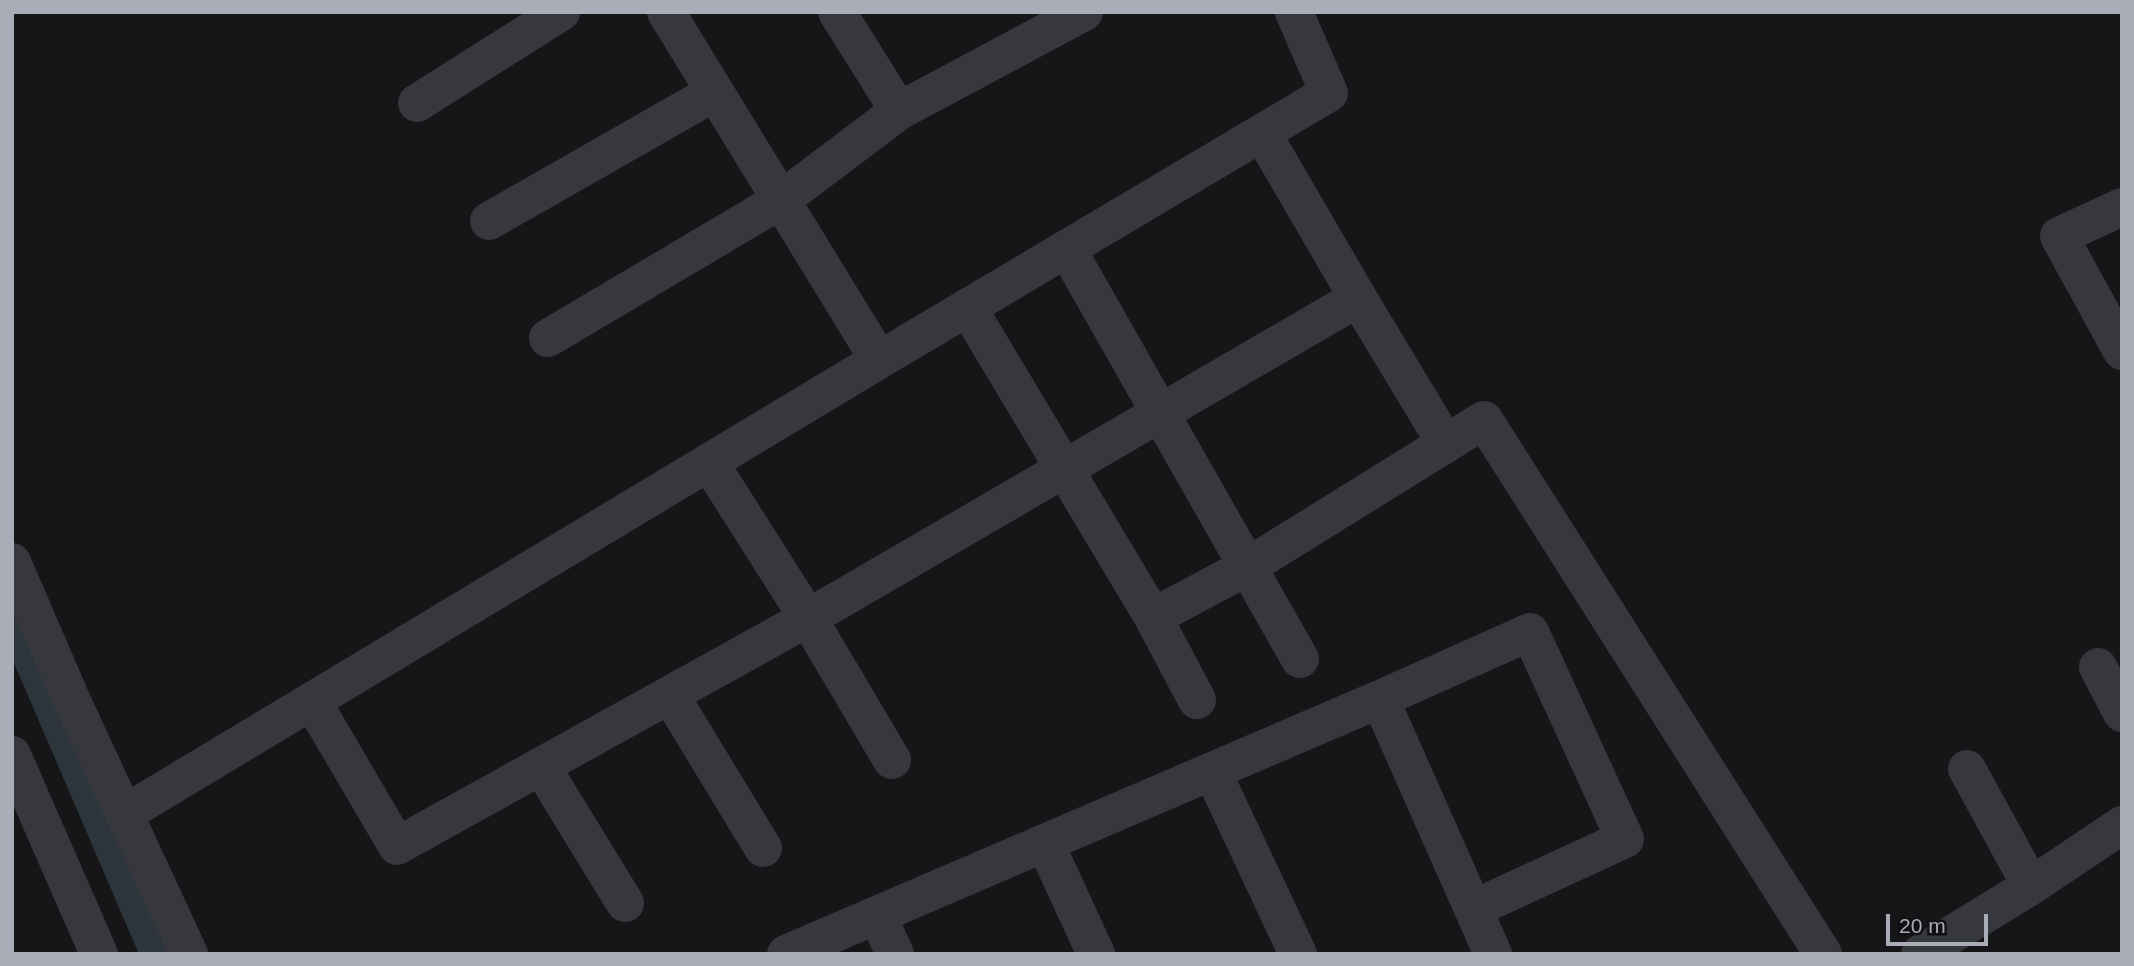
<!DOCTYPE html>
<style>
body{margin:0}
#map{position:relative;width:2134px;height:966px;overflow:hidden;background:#161618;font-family:Arial,sans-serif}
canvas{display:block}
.frame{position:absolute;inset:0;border:14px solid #a8adb8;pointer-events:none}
.scale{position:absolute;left:1886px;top:914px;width:102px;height:32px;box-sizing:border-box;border:4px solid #a8adb8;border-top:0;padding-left:9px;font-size:21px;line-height:24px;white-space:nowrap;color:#a8adb8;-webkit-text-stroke:5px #111113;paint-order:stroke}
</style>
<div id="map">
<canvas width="2134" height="966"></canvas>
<div class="frame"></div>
<div class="scale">20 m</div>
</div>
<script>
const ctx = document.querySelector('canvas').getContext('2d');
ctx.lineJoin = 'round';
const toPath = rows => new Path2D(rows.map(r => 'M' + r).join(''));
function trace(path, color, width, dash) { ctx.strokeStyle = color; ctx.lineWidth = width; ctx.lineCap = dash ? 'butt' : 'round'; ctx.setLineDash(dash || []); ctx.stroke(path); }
trace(toPath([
 [12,614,158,954]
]), '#2c353c', 35);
trace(toPath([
 [837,12,899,111],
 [417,103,561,12],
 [2122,207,2059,236,2122,351],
 [489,221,715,92],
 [1067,249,1300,659],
 [1358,298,1446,444],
 [968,308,1153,617,1197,700],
 [548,338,781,200,899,111,1084,12],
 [879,360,1329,93,1294,12],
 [12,562,71,699,189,954],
 [1153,617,1247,567,1484,420,1823,954],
 [2098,667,2122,713],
 [670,695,763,848],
 [1380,699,1530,632,1625,839,1473,909],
 [312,701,397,846,808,618,709,462],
 [12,755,99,954],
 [892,760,808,618,1358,298,1262,133],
 [541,766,625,903],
 [1967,769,2031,886,2122,825],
 [1212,771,1298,954],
 [124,814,879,360,666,12],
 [1045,843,1096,954],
 [877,915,895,954],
 [786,954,1380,699,1493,954],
 [1920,954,2031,886]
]), '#37383d', 38);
</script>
